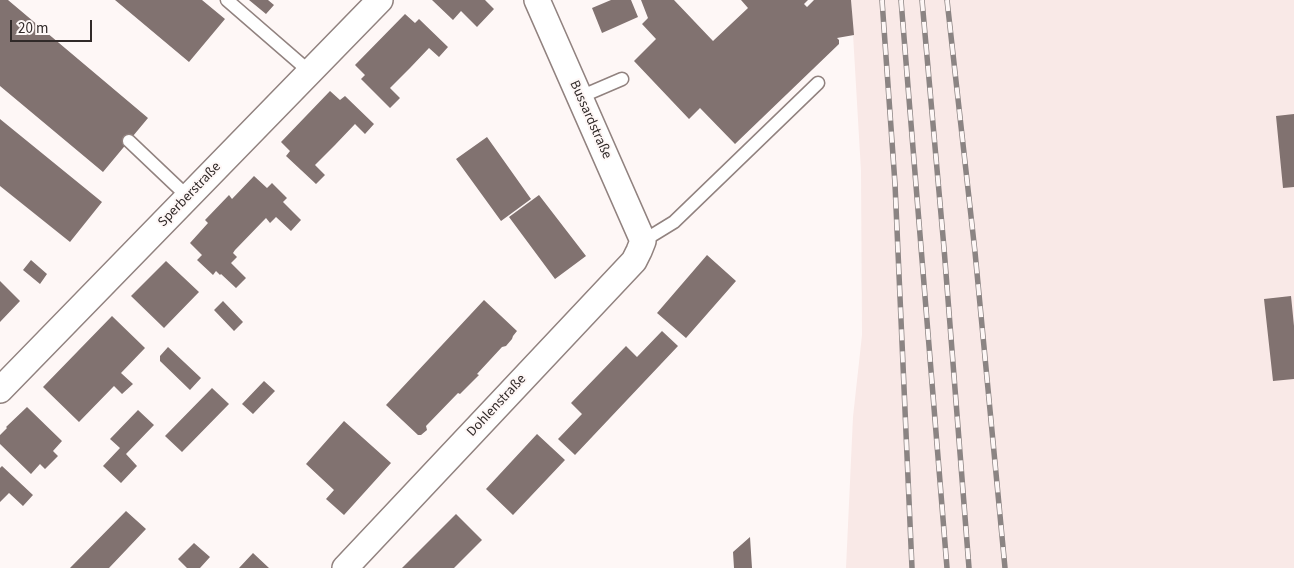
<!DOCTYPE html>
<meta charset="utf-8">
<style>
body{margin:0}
#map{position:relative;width:1294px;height:568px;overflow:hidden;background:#fef7f6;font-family:"Source Sans 3",sans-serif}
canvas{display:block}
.scale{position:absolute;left:10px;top:20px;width:82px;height:22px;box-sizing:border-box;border:2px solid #312a29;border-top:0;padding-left:6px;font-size:15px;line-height:18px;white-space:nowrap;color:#312a29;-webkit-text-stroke:4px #fef7f6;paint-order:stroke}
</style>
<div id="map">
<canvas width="1294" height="568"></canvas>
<div class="scale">20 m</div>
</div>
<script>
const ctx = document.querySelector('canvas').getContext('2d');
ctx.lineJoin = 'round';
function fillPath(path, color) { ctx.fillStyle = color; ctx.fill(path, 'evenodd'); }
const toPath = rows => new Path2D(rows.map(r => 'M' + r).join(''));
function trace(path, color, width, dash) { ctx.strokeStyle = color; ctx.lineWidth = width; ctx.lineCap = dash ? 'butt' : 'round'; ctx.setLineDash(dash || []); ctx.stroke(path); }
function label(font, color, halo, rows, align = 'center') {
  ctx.font = font + ' "Source Sans 3",sans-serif'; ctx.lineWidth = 4; ctx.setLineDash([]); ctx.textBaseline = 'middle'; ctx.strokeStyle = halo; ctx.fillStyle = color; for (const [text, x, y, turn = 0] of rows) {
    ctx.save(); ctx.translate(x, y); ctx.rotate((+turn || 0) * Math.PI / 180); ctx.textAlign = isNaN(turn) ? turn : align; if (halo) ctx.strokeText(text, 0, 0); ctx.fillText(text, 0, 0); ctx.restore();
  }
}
fillPath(toPath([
 [851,0,1294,0,1294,568,846,568,853,417,862,335,861,171]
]), '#f9e9e7');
fillPath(toPath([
 [0,0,8,0,148,118,103,172,0,86],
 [115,0,202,0,225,19,189,62],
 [249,0,268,0,274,5,266,14],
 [432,0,485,0,494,9,477,27,461,11,453,20],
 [611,0,631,0,638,17,602,33,592,8],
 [641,0,674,0,713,41,748,8,741,0,808,0,804,4,807,7,814,0,851,0,854,35,837,38,839,40,839,44,735,144,700,108,689,119,634,61,656,39,642,24,648,18],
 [405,14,415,23,419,19,448,47,439,57,429,48,410,68,390,88,400,98,390,108,361,79,365,75,355,65],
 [330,91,340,100,345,96,374,124,365,134,355,124,335,145,315,165,325,175,316,184,286,156,290,151,281,142],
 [1294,114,1294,187,1283,188,1276,116],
 [0,119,102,202,70,242,0,186],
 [487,137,531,199,501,221,456,159],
 [254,176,267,188,272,183,287,198,283,202,301,220,291,231,276,217,270,223,266,218,235,250,233,253,237,257,231,263,246,278,236,288,221,274,220,275,216,271,213,275,197,260,202,255,190,243,208,223,205,220,229,195,232,199],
 [539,195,586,256,555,279,509,217],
 [707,255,736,281,686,338,657,313],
 [31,260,47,274,40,284,23,270],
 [166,261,199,292,164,328,131,296],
 [0,281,20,301,0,322],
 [1291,296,1294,326,1294,379,1273,381,1264,299],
 [484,300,517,331,513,336,512,339,506,346,502,347,477,374,479,375,460,394,458,393,426,426,427,430,421,435,418,435,386,405],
 [223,301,243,322,234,331,214,310],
 [112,316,145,348,121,373,133,384,122,394,114,386,79,422,43,387],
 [662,331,678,346,575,455,558,439,582,414,571,403,626,346,637,357],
 [168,347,201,378,190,390,160,361,160,356],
 [264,381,275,391,253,414,242,404],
 [212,388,229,404,182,452,165,436],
 [27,407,62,441,53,451,58,456,45,469,40,464,31,474,0,444,0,435,7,428,6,427],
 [138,410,154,425,126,454,137,466,121,483,103,466,120,448,110,439],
 [344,421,391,463,344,515,326,499,334,490,306,464],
 [537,434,565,460,513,515,486,489],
 [2,466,33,495,23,506,9,493,0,502,0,468],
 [126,511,146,529,109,568,70,568],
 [456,514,482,540,454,568,402,568],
 [750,537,752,568,734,568,733,552],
 [194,543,210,557,200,568,187,568,178,559],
 [253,553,269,568,239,568]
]), '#817270');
const lane = toPath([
 [227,0,310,72],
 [580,97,622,79],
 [129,141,188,197],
 [643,241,674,222,818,83]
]);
const street = toPath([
 [0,390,380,0],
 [345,568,634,261,639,251,643,241,537,0]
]);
trace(lane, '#91827f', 15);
trace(street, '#91827f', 28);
trace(lane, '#fff', 12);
trace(street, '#fff', 25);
const rail = toPath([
 [882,0,895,184,912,568],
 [901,0,947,568],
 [922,0,944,248,969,568],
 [947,0,975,252,1005,568]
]);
trace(rail, '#8b8483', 5.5);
trace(rail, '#fef7f6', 4, [11]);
label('14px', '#312a29', '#fef7f6', [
 ["Bussardstraße",590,120,66],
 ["Sperberstraße",190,195,-46],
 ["Dohlenstraße",497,406,-47]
]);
</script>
